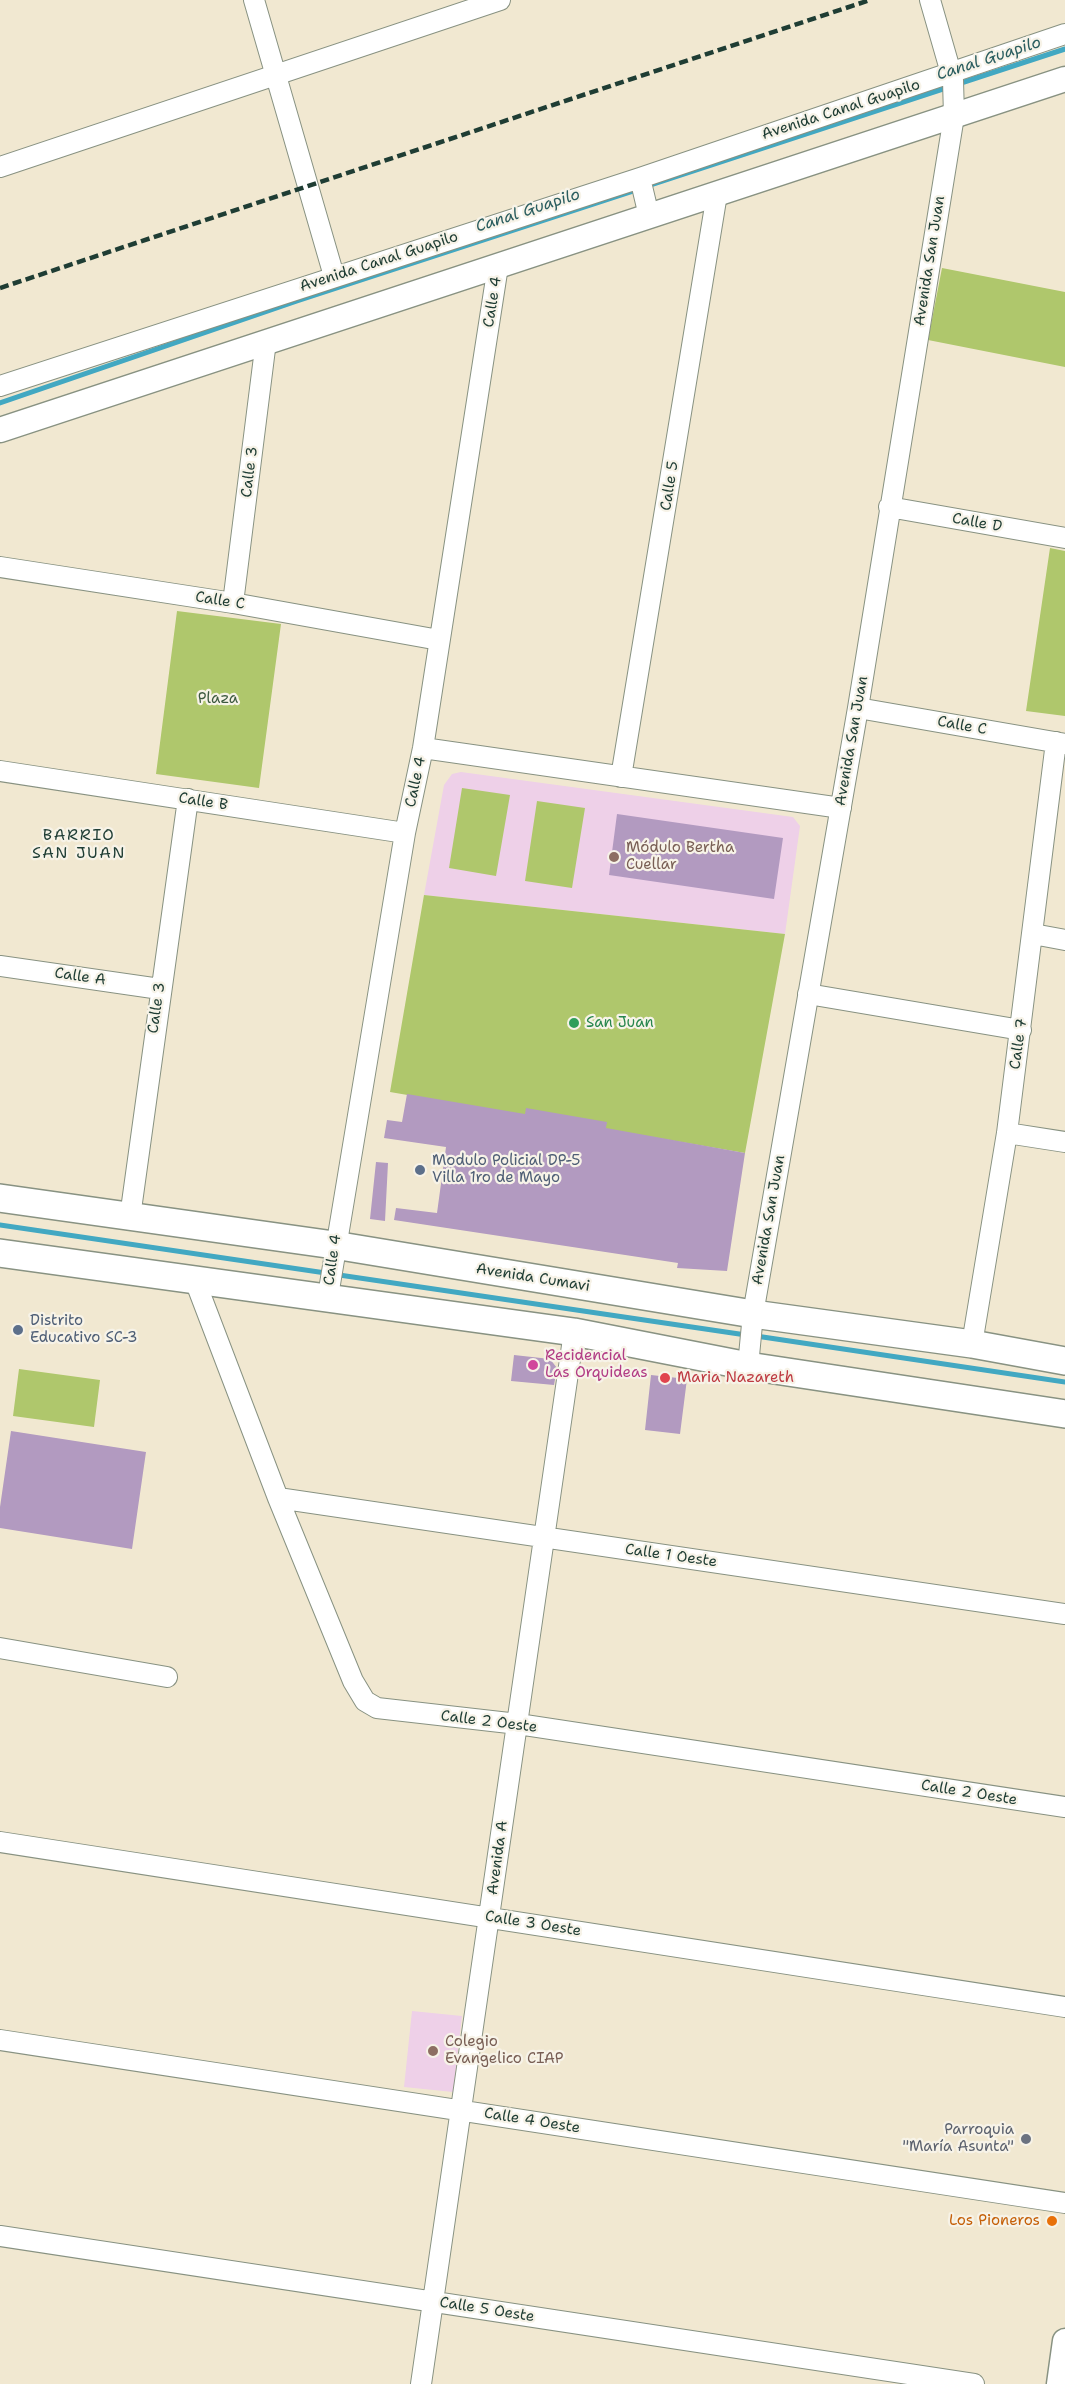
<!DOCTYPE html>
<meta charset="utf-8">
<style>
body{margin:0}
canvas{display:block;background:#f1e8d1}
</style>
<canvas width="1065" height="2384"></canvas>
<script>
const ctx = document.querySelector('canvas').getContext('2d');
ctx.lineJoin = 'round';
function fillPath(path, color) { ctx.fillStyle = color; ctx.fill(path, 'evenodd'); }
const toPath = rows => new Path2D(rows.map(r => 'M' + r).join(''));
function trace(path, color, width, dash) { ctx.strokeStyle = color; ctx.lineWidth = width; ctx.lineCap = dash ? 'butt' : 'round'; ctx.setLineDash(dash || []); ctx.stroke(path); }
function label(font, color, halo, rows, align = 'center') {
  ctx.font = font + ' "Shantell Sans",sans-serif'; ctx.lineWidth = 4.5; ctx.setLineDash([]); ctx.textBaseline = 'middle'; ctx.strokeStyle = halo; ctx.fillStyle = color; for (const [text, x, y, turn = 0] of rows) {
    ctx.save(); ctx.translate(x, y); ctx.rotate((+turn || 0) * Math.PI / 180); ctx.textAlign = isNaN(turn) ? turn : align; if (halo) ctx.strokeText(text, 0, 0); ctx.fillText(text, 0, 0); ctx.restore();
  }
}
fillPath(toPath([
 [461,772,793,817,800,826,785,934,424,895,444,785,452,774],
 [412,2011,462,2016,453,2092,404,2087]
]), '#eed0e8');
fillPath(toPath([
 [942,268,1065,292,1065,367,928,340],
 [1050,548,1065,551,1065,716,1026,711],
 [177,611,281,624,259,788,156,774],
 [462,788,510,795,496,876,449,868],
 [537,801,585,808,572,888,525,881],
 [424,895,785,934,745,1153,390,1092],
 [19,1369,100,1380,94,1427,13,1416]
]), '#afc76c');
trace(toPath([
 [958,84,1065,49],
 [647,186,949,87],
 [0,403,297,301,639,189],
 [0,1225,746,1335],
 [756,1336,1065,1382]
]), '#42a8c2', 5);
fillPath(toPath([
 [617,814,783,838,774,899,609,875],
 [407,1094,525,1114,526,1108,607,1122,606,1128,745,1153,727,1271,677,1268,678,1263,394,1220,396,1208,437,1213,446,1147,384,1138,387,1120,402,1122],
 [376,1162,388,1163,385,1221,370,1219],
 [514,1355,550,1359,557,1368,554,1385,511,1381],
 [651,1375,687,1379,680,1434,645,1430],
 [11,1431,146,1452,132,1549,0,1528,0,1507]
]), '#b29ac0');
const minor = toPath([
 [254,0,334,276],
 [0,167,500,0],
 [640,178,649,216],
 [0,386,640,178,1065,34],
 [889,507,1065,538],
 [0,567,233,603,439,640],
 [233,603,266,341],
 [858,708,1065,744],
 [423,748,841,808],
 [0,771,405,833],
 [621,777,717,194],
 [1033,934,1065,940],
 [0,966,160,989],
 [808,994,1021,1030],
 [1007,1133,1065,1142],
 [130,1217,188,799],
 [194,1278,278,1498,353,1681,365,1701,377,1708,518,1724,1065,1807],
 [328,1296,405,833,423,748,498,266],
 [972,1344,1007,1133,1056,742],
 [748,1366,753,1314,858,708,954,116,953,80,930,0],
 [278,1498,1065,1614],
 [0,1648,167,1677],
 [0,1842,1065,2007],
 [0,2040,1065,2203],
 [0,2236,974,2384],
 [421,2384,574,1332]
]);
const tertiary = toPath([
 [0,430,1065,79],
 [1059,2384,1065,2341]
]);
const secondary = toPath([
 [0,1198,334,1245,753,1314,972,1344,1065,1361],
 [0,1253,574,1332,748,1366,1065,1414]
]);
trace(minor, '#889282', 22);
trace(tertiary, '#889282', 27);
trace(secondary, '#889282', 30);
trace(minor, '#fff', 20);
trace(tertiary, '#fff', 24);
trace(secondary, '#fff', 27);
trace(toPath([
 [0,288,870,0]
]), '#1f3d34', 4.5, [9, 4.5]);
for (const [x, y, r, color] of [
 [614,857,6,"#8d6e63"],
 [574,1023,6,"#2e9e5b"],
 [420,1170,6,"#5c6f8a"],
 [18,1330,6,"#5c6f8a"],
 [533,1365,6,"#d1479c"],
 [665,1378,6,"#e0444e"],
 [433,2051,6,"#8d6e63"],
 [1026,2139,6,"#6b7280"],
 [1052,2221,6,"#e8710a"]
]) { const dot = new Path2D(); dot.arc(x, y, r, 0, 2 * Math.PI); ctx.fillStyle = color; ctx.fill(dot); trace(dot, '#f7f3e8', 2); }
label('15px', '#1f3d34', '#f7f3e8', [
 ["Avenida Canal Guapilo",841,110,-18],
 ["Avenida San Juan",930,261,-81],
 ["Avenida Canal Guapilo",379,262,-18],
 ["Calle 4",493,302,-81],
 ["Calle 3",250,472,-83],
 ["Calle 5",670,486,-81],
 ["Calle D",977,523,10],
 ["Calle C",220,601,9],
 ["Calle C",962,726,10],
 ["Avenida San Juan",852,741,-80],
 ["Calle 4",416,782,-78],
 ["Calle B",203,802,9],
 ["Calle A",80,977,8],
 ["Calle 3",157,1008,-82],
 ["Calle 7",1019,1044,-82],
 ["Avenida San Juan",769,1220,-80],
 ["Calle 4",333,1260,-82],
 ["Avenida Cumavi",533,1278,9],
 ["Calle 1 Oeste",671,1556,8],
 ["Calle 2 Oeste",489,1722,7],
 ["Calle 2 Oeste",969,1793,9],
 ["Avenida A",498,1858,-82],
 ["Calle 3 Oeste",533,1924,9],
 ["Calle 4 Oeste",532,2121,9],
 ["Calle 5 Oeste",487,2310,9]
]);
label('15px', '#3c593f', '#f7f3e8', [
 ["Plaza",218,699]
]);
label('15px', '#785e54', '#f7f3e8', [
 ["Módulo Bertha",626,848],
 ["Cuellar",626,865],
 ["Colegio",445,2042],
 ["Evangelico CIAP",445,2059]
], 'left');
label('15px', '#27864d', '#f7f3e8', [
 ["San Juan",586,1023]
], 'left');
label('15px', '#4e5e75', '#f7f3e8', [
 ["Modulo Policial DP-5",432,1161],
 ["Villa 1ro de Mayo",432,1178],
 ["Distrito",30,1321],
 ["Educativo SC-3",30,1338]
], 'left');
label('15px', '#b23c85', '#f7f3e8', [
 ["Recidencial",545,1356],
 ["Las Orquideas",545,1373]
], 'left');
label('15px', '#be3a42', '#f7f3e8', [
 ["Maria Nazareth",677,1378]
], 'left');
label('15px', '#5b616d', '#f7f3e8', [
 ["Parroquia",1014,2130],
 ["\"María Asunta\"",1014,2147]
], 'right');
label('15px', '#c56008', '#f7f3e8', [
 ["Los Pioneros",1040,2221]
], 'right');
label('italic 16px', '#2a5d5f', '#f7f3e8', [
 ["Canal Guapilo",989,59,-18],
 ["Canal Guapilo",528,211,-18]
]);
ctx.letterSpacing = '1.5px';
label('16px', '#1f3d34', '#f7f3e8', [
 ["BARRIO",79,836],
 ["SAN JUAN",79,854]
]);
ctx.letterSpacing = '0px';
</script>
